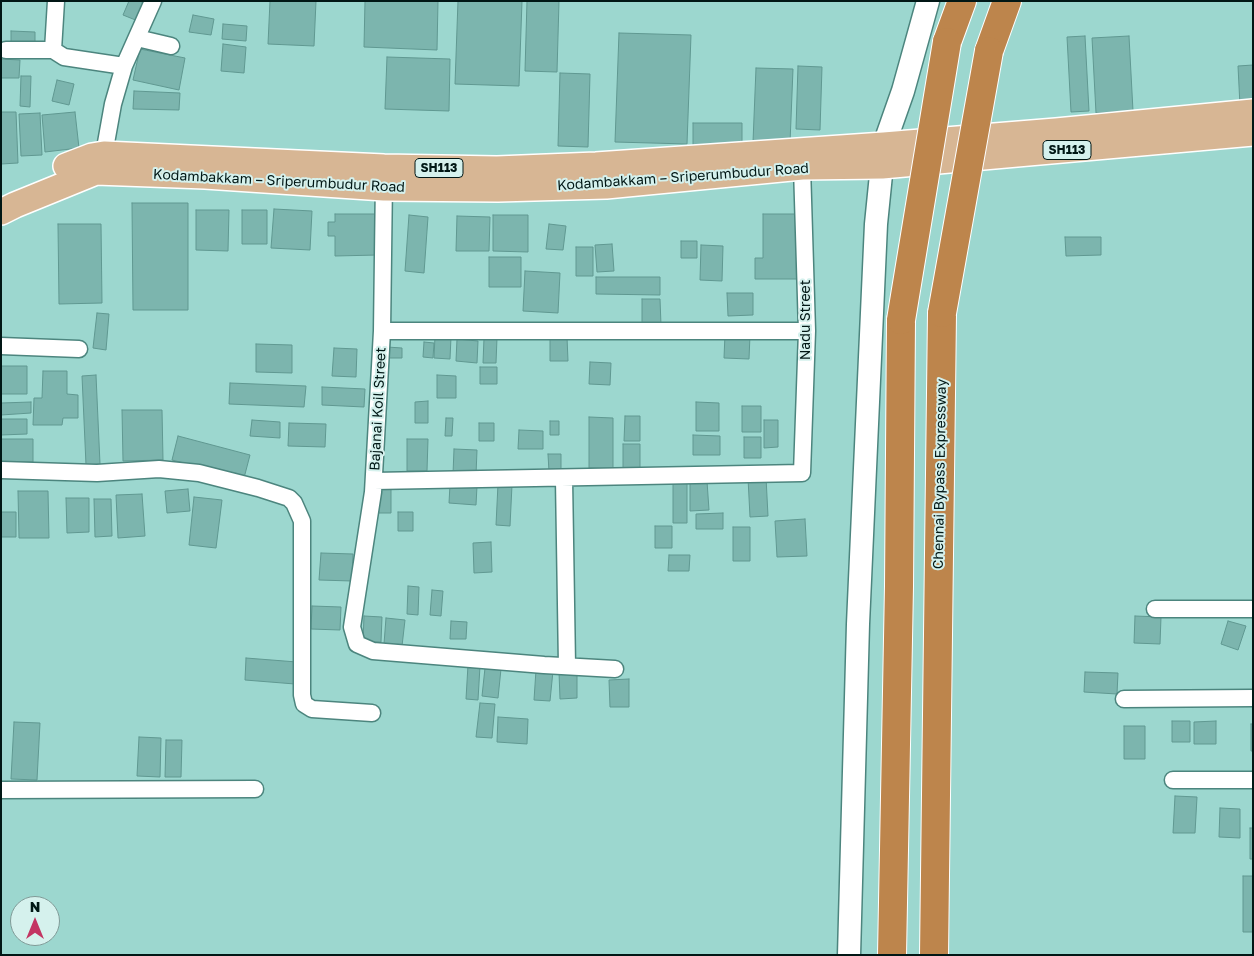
<!DOCTYPE html>
<meta charset="utf-8">
<style>
body{margin:0}
#map{position:relative;width:1254px;height:956px;overflow:hidden;background:#9cd7cf;font-family:"Golos Text",sans-serif}
canvas{display:block}
.frame{position:absolute;inset:0;border:2px solid #011715;pointer-events:none}
.north{position:absolute;left:10px;top:896px;width:50px;height:50px;box-sizing:border-box;background:#d5f1ed;border:1px solid #809a97;border-radius:50%;rotate:0deg;font-size:14px;font-weight:700;line-height:20px;text-align:center;color:#011715}
.north::after{content:'';display:block;margin:auto;width:18px;height:22px;background:#c33563;clip-path:polygon(50% 0,100% 100%,50% 72%,0 100%)}
</style>
<div id="map">
<canvas width="1254" height="956"></canvas>
<div class="frame"></div>
<div class="north">N</div>
</div>
<script>
const ctx = document.querySelector('canvas').getContext('2d');
ctx.lineJoin = 'round';
function fillPath(path, color) { ctx.fillStyle = color; ctx.fill(path, 'evenodd'); }
const toPath = rows => new Path2D(rows.map(r => 'M' + r).join(''));
function trace(path, color, width, dash) { ctx.strokeStyle = color; ctx.lineWidth = width; ctx.lineCap = dash ? 'butt' : 'round'; ctx.setLineDash(dash || []); ctx.stroke(path); }
function label(font, color, halo, rows, align = 'center') {
  ctx.font = font + ' "Golos Text",sans-serif'; ctx.lineWidth = 4; ctx.setLineDash([]); ctx.textBaseline = 'middle'; ctx.strokeStyle = halo; ctx.fillStyle = color; for (const [text, x, y, turn = 0] of rows) {
    ctx.save(); ctx.translate(x, y); ctx.rotate((+turn || 0) * Math.PI / 180); ctx.textAlign = isNaN(turn) ? turn : align; if (halo) ctx.strokeText(text, 0, 0); ctx.fillText(text, 0, 0); ctx.restore();
  }
}
const building = toPath([
 [129,1,140,1,145,4,138,21,123,15,129,1],
 [270,1,316,1,314,46,268,44,270,1],
 [365,1,438,1,437,50,364,47,365,1],
 [458,1,522,1,519,86,455,84,458,1],
 [527,1,559,1,557,72,525,71,527,1],
 [193,15,214,19,211,35,189,32,193,15],
 [223,24,247,26,246,41,222,39,223,24],
 [11,31,35,32,35,42,11,42,11,31],
 [619,33,691,35,687,144,615,142,619,33],
 [1085,36,1089,111,1071,112,1067,37,1085,36],
 [1129,36,1133,111,1096,113,1092,38,1129,36],
 [223,44,246,47,244,73,221,71,223,44],
 [140,49,185,58,179,90,133,80,140,49],
 [387,57,450,59,449,111,385,109,387,57],
 [1,59,20,60,19,78,1,78,1,59],
 [1253,65,1253,105,1240,106,1238,66,1253,65],
 [798,66,822,67,820,130,796,129,798,66],
 [756,68,793,69,790,143,753,142,756,68],
 [560,73,590,74,588,147,558,146,560,73],
 [21,76,31,76,30,107,20,106,21,76],
 [57,80,74,84,69,105,52,101,57,80],
 [134,91,180,93,179,110,133,109,134,91],
 [1,112,16,112,18,163,1,164,1,112],
 [75,112,79,148,45,152,42,115,75,112],
 [40,113,42,155,21,156,19,114,40,113],
 [693,123,742,123,742,146,693,146,693,123],
 [132,203,188,203,188,310,133,310,132,203],
 [274,209,312,211,310,250,271,248,274,209],
 [196,210,229,210,228,251,196,250,196,210],
 [242,210,267,210,267,244,242,244,242,210],
 [335,214,377,214,378,255,335,256,335,236,328,236,328,222,335,222,335,214],
 [763,214,797,214,803,279,755,279,755,258,763,258,763,214],
 [409,215,428,217,424,273,405,271,409,215],
 [493,215,528,215,528,252,493,251,493,215],
 [457,216,490,217,489,251,456,251,457,216],
 [58,224,101,224,102,303,59,304,58,224],
 [549,224,566,226,563,250,546,249,549,224],
 [1065,237,1101,237,1101,255,1066,256,1065,237],
 [681,241,697,241,697,258,681,258,681,241],
 [612,244,614,271,597,272,595,245,612,244],
 [701,245,723,246,722,281,700,280,701,245],
 [576,247,593,247,593,276,576,276,576,247],
 [489,257,521,257,521,287,489,287,489,257],
 [525,271,560,273,558,313,523,311,525,271],
 [596,277,660,277,660,295,596,294,596,277],
 [727,293,753,293,753,315,728,316,727,293],
 [642,299,660,299,661,325,642,326,642,299],
 [97,313,109,314,106,350,93,348,97,313],
 [725,334,750,335,749,359,724,358,725,334],
 [435,336,451,337,450,359,434,358,435,336],
 [550,337,567,337,568,361,550,361,550,337],
 [484,338,497,338,496,363,483,363,484,338],
 [457,339,478,341,477,363,456,361,457,339],
 [424,342,434,343,433,358,423,357,424,342],
 [256,344,292,345,292,373,256,372,256,344],
 [387,347,402,348,402,358,387,358,387,347],
 [334,348,357,349,356,377,332,376,334,348],
 [590,362,611,363,610,385,589,384,590,362],
 [1,366,27,366,27,394,1,394,1,366],
 [480,367,497,367,497,384,480,384,480,367],
 [43,371,67,371,67,394,78,395,78,418,63,418,62,425,33,425,34,398,42,398,43,371],
 [96,375,100,464,86,465,82,376,96,375],
 [437,375,456,376,456,398,437,398,437,375],
 [230,383,306,386,304,407,229,404,230,383],
 [322,387,365,389,364,407,322,405,322,387],
 [428,401,428,423,415,423,415,402,428,401],
 [31,402,31,413,1,415,1,403,31,402],
 [696,402,719,403,719,431,696,431,696,402],
 [742,406,761,406,761,432,742,432,742,406],
 [122,410,162,410,163,460,123,461,122,410],
 [625,416,640,416,640,441,624,441,625,416],
 [589,417,613,418,613,469,589,468,589,417],
 [446,418,453,418,452,436,445,436,446,418],
 [1,419,27,419,27,434,1,435,1,419],
 [252,420,280,422,280,438,250,436,252,420],
 [764,420,778,420,778,447,764,448,764,420],
 [550,421,559,421,559,435,550,435,550,421],
 [289,423,326,424,325,447,288,446,289,423],
 [479,423,494,423,494,441,479,441,479,423],
 [519,430,543,431,543,449,518,449,519,430],
 [693,435,720,436,720,455,693,455,693,435],
 [178,436,250,455,244,478,172,460,178,436],
 [744,437,761,437,761,458,744,458,744,437],
 [1,439,33,439,33,462,1,462,1,439],
 [407,439,428,439,427,471,407,471,407,439],
 [623,444,640,444,640,468,623,468,623,444],
 [454,449,477,450,476,475,453,474,454,449],
 [548,454,561,454,561,472,549,472,548,454],
 [766,477,768,516,750,517,748,478,766,477],
 [690,481,707,481,709,510,690,511,690,481],
 [673,483,687,483,687,523,673,523,673,483],
 [498,484,512,485,510,526,496,525,498,484],
 [450,485,477,486,476,505,449,503,450,485],
 [377,488,391,488,391,513,376,513,377,488],
 [188,489,190,511,167,513,165,491,188,489],
 [18,491,48,491,49,538,19,538,18,491],
 [142,494,145,536,118,538,116,495,142,494],
 [194,497,222,500,216,548,189,545,194,497],
 [66,498,89,498,89,532,67,533,66,498],
 [94,499,111,499,112,536,95,537,94,499],
 [1,512,16,512,16,537,1,537,1,512],
 [398,512,413,512,413,531,398,531,398,512],
 [723,513,723,529,696,529,696,514,723,513],
 [805,519,807,556,777,557,775,521,805,519],
 [655,526,672,526,672,548,655,548,655,526],
 [733,527,750,527,750,561,733,561,733,527],
 [491,542,492,572,474,573,473,543,491,542],
 [321,553,353,554,352,581,319,580,321,553],
 [669,555,690,555,689,571,668,571,669,555],
 [408,586,419,587,418,615,407,614,408,586],
 [432,590,443,591,441,616,430,615,432,590],
 [312,606,341,607,340,630,311,629,312,606],
 [364,616,382,617,381,642,363,642,364,616],
 [1135,616,1161,617,1160,644,1134,643,1135,616],
 [386,618,405,620,402,646,384,644,386,618],
 [451,621,467,622,466,639,450,639,451,621],
 [1228,621,1246,626,1238,650,1221,644,1228,621],
 [246,658,297,662,295,684,245,680,246,658],
 [468,665,480,666,478,700,466,699,468,665],
 [485,668,501,669,498,698,482,696,485,668],
 [536,670,553,671,550,701,534,700,536,670],
 [577,671,577,698,560,699,559,672,577,671],
 [1085,672,1118,673,1117,694,1084,692,1085,672],
 [629,679,629,707,610,707,609,680,629,679],
 [480,703,495,704,492,738,476,737,480,703],
 [498,717,528,719,527,744,497,742,498,717],
 [1172,721,1190,721,1190,742,1172,742,1172,721],
 [1216,721,1216,744,1194,744,1194,722,1216,721],
 [14,722,40,723,37,780,11,779,14,722],
 [1251,724,1253,724,1253,751,1251,751,1251,724],
 [1124,726,1145,726,1145,759,1124,759,1124,726],
 [139,737,161,738,160,777,137,776,139,737],
 [166,740,182,740,181,777,165,777,166,740],
 [1175,796,1197,797,1195,833,1173,833,1175,796],
 [1220,808,1240,809,1240,838,1219,837,1220,808],
 [1250,828,1253,828,1253,859,1250,859,1250,828],
 [1243,876,1253,876,1253,932,1243,932,1243,876]
]);
fillPath(building, '#7cb5ae');
trace(building, '#609891', 1);
const street = toPath([
 [56,1,53,50,64,57,124,66],
 [137,38,171,46],
 [6,50,53,50],
 [104,154,113,104,124,66,153,1],
 [384,179,382,331,373,492,352,627,357,644,373,651,544,665,615,669],
 [382,331,807,331],
 [1,346,79,349],
 [1,470,97,473,159,469,199,473,258,488,289,498,294,503,302,521,302,695,304,704,312,709,372,713],
 [564,479,567,666],
 [374,481,802,473,807,331,802,167],
 [1155,609,1253,609],
 [1124,699,1253,698],
 [1173,780,1253,780],
 [1,790,255,789]
]);
const secondary = toPath([
 [849,955,858,624,876,224,884,145,903,91,928,1]
]);
const primary = toPath([
 [66,166,92,156,104,154,384,167,497,169,596,165,884,145,1056,131,1253,112],
 [1,212,15,205,96,172,205,176,384,188,498,189,606,186,802,167,882,166,1253,133]
]);
const highway = toPath([
 [947,42,962,1],
 [989,51,1007,1],
 [892,955,899,586,901,320],
 [934,955,942,313]
]);
trace(street, '#4c857e', 19);
trace(secondary, '#4c857e', 25);
trace(primary, '#fff', 28);
trace(highway, '#fff', 30);
trace(street, '#fff', 16);
trace(secondary, '#fff', 22);
trace(primary, '#d7b694', 25);
trace(highway, '#bd854c', 28);
const highwayBridge = toPath([
 [942,313,989,51],
 [901,320,947,42]
]);
trace(highwayBridge, '#fff', 30, []);
trace(highwayBridge, '#bd854c', 28);
for (const [x, y, w] of [
 [1067,150,48],
 [439,168,48]
]) { const box = new Path2D(); box.roundRect(x - w / 2, y - 9.5, w, 19, 4); ctx.fillStyle = '#d5f1ed'; ctx.fill(box); trace(box, '#011715', 1); }
label('bold 12px', '#011715', null, [
 ["SH113",1067,150],
 ["SH113",439,168]
]);
label('14px', '#011715', '#d5f1ed', [
 ["Kodambakkam – Sriperumbudur Road",683,177,-4],
 ["Kodambakkam – Sriperumbudur Road",279,181,3],
 ["Nadu Street",806,320,-90],
 ["Bajanai Koil Street",378,409,-87],
 ["Chennai Bypass Expressway",940,474,-89]
]);
</script>
